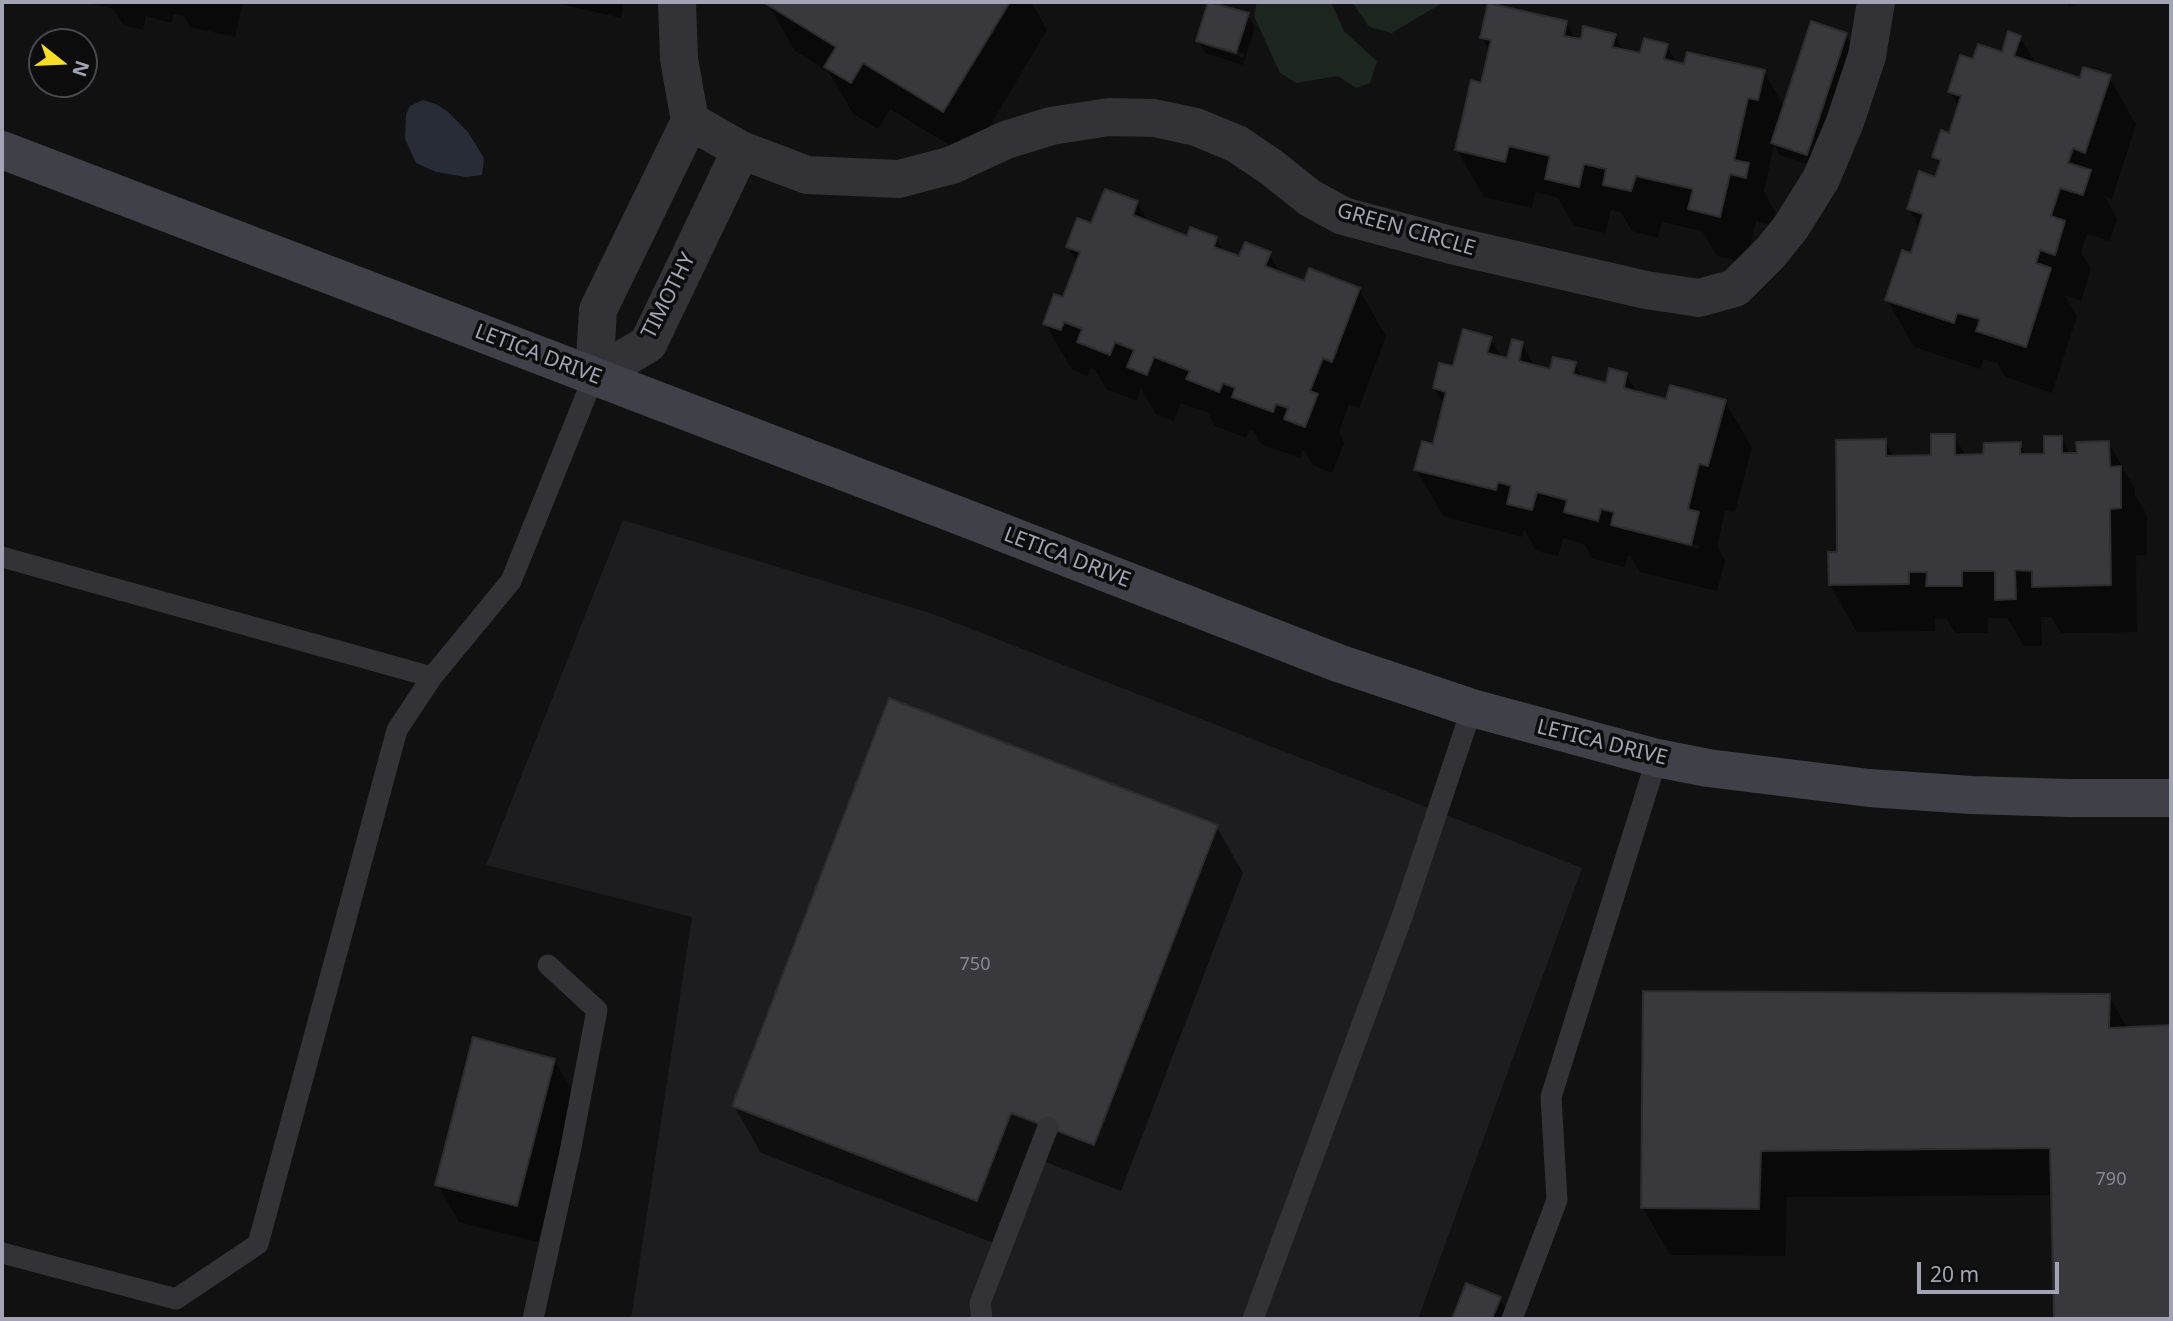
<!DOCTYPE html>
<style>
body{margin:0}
#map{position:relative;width:2173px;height:1321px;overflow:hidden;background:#111112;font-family:"Noto Sans",sans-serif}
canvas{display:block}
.frame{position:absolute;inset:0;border:4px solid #a2a3b4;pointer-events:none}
.north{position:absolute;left:28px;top:28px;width:70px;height:70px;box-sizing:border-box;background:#0c0c0d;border:2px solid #484850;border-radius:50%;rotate:108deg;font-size:19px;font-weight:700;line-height:28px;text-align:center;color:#a2a3b4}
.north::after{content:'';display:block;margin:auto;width:24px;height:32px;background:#f7de24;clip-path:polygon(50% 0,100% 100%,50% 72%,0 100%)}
.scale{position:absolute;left:1917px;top:1262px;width:142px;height:32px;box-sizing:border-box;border:4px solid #a2a3b4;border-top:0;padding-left:9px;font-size:21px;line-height:24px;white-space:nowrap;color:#a2a3b4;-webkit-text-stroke:5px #0c0c0d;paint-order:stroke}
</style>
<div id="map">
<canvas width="2173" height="1321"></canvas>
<div class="frame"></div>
<div class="north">N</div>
<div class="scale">20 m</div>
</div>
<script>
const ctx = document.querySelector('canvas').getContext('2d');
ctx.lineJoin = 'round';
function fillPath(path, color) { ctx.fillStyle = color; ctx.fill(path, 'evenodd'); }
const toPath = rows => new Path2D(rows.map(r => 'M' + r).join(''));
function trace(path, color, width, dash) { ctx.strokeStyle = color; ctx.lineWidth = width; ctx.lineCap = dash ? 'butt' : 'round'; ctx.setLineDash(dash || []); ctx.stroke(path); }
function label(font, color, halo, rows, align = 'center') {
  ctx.font = font + ' "Noto Sans",sans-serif'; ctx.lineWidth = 7; ctx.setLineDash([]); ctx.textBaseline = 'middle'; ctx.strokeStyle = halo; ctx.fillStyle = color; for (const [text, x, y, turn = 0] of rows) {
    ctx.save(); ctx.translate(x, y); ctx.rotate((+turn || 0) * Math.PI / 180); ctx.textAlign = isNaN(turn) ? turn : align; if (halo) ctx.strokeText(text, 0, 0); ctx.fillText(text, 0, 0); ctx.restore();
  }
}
fillPath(toPath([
 [623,520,933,614,1582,868,1418,1319,631,1319,692,917,486,865]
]), '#1d1d1f');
fillPath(toPath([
 [1257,2,1331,2,1344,31,1377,61,1370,83,1356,88,1338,76,1296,83,1280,73,1254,16],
 [1352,2,1444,2,1392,33,1369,27]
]), '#1d251f');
fillPath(toPath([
 [423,100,436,104,447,111,468,132,484,158,482,175,466,177,436,172,416,163,405,139,406,115,410,106]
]), '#272c36');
fillPath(toPath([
 [90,2,243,2,235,37,190,27,184,16,174,14,171,23,146,16,143,30,123,25,114,9,91,4],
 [552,2,624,2,621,18],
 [769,2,1031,2,1047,30,971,158,890,109,878,129,853,114,829,72,795,51,768,4],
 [2066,2,2084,2,2069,7],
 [1247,14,1255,27,1243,65,1205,53,1198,41],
 [1205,42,1245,54,1244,58,1205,46],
 [1566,23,1576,40,1615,35,1624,52,1642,55,1666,45,1677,64,1764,71,1784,107,1845,34,1853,47,1814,166,1780,155,1774,145,1764,191,1775,212,1773,225,1756,221,1747,263,1717,256,1702,231,1662,222,1658,238,1632,231,1621,212,1611,210,1605,233,1574,226,1558,198,1535,192,1532,208,1484,197,1457,150,1482,85,1490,52,1482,38],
 [2020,37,2036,65,2081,80,2109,77,2136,124,2112,199,2104,196,2117,219,2110,241,2087,234,2081,252,2091,269,2081,301,2065,295,2077,316,2052,393,2005,377,1997,363,1984,359,1980,369,1914,347,1887,300,1912,255,1920,229,1909,208,1937,179,1940,168,1934,156,1950,135,1959,107,1950,92,1974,61,2003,54],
 [1137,203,1149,223,1188,238,1216,239,1224,252,1240,258,1269,254,1281,274,1305,283,1359,289,1386,336,1359,408,1349,404,1339,433,1344,443,1332,473,1313,465,1303,449,1300,458,1261,444,1254,431,1250,429,1246,438,1215,426,1208,413,1181,403,1174,421,1156,414,1141,389,1137,401,1106,389,1095,370,1091,368,1088,376,1072,370,1045,323,1064,299,1078,264,1068,247,1092,226],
 [1490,338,1502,358,1508,360,1522,344,1535,367,1552,371,1575,364,1583,379,1607,385,1626,374,1637,393,1667,401,1725,401,1752,448,1735,512,1725,511,1717,546,1725,561,1717,591,1640,572,1631,556,1628,555,1625,567,1593,559,1584,544,1563,538,1558,556,1536,551,1524,529,1522,537,1443,516,1416,469,1434,446,1445,406,1434,388,1454,368],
 [1622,526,1700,546,1699,549,1622,529],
 [1954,436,1966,456,1985,456,2020,444,2026,456,2046,456,2061,437,2071,455,2108,442,2135,489,2135,495,2147,515,2147,555,2136,555,2137,632,2061,633,2051,617,2041,617,2042,646,2024,646,2007,618,1988,618,1988,633,1955,633,1947,619,1935,618,1935,631,1857,632,1830,585,1839,553,1885,441,1894,458,1932,457],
 [1216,826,1243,873,1121,1191,1038,1159,1004,1247,761,1153,734,1106],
 [1644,993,2109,996,2128,1029,2171,1027,2171,1319,2056,1319,2053,1195,1787,1197,1785,1256,1670,1255,1643,1208],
 [554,1060,576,1097,538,1242,459,1222,437,1184],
 [1467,1285,1499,1298,1507,1311,1503,1319,1454,1319]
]), '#0007');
const building = toPath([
 [767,2,1010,2,943,112,863,63,851,83,824,67,836,47,766,4,767,2],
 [1208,2,1249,13,1236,53,1196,41,1208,2],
 [1488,3,1567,21,1564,36,1581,39,1583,26,1616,34,1612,47,1640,53,1644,38,1668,44,1664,59,1684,64,1687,52,1765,70,1758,100,1748,98,1734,160,1749,163,1746,178,1730,174,1720,217,1688,209,1693,189,1636,176,1631,191,1603,185,1606,169,1584,164,1579,187,1545,179,1550,156,1509,146,1505,162,1455,150,1471,80,1481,83,1491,40,1480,38,1488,3],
 [1811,21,1847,33,1807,155,1771,143,1811,21],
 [2008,31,2021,36,2014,56,2080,78,2083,67,2111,75,2085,153,2073,148,2068,163,2091,170,2083,195,2060,188,2051,216,2065,221,2055,255,2040,250,2036,263,2051,268,2026,347,1976,331,1980,319,1957,313,1954,323,1885,300,1902,250,1911,253,1923,214,1907,209,1919,171,1935,177,1941,160,1932,157,1941,130,1949,133,1961,96,1948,92,1960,55,1973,59,1978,44,2002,52,2008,31],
 [1105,189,1138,201,1133,215,1187,236,1190,227,1217,237,1214,247,1239,256,1245,242,1271,252,1265,266,1304,281,1309,268,1360,288,1332,362,1323,358,1310,391,1318,394,1305,427,1284,419,1288,408,1276,404,1273,412,1232,397,1235,388,1223,383,1219,392,1186,379,1190,371,1154,357,1147,375,1127,367,1134,350,1115,342,1110,355,1077,342,1082,329,1064,322,1061,330,1043,324,1054,294,1063,297,1080,252,1066,247,1077,218,1091,223,1105,189],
 [1463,329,1492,337,1487,353,1507,358,1512,339,1523,342,1519,361,1550,369,1553,357,1576,362,1573,374,1606,383,1609,368,1627,373,1624,388,1666,399,1670,385,1726,400,1708,466,1699,464,1688,509,1699,512,1691,545,1611,525,1614,512,1601,509,1598,521,1564,512,1567,500,1537,492,1532,510,1507,504,1511,486,1498,482,1496,490,1414,470,1422,441,1433,444,1446,392,1433,388,1439,363,1453,366,1463,329],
 [1931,434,1955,434,1955,455,1983,454,1984,443,2021,442,2020,454,2044,454,2044,436,2062,436,2062,453,2077,453,2076,442,2109,441,2110,467,2121,466,2121,508,2110,509,2111,585,2032,587,2032,571,2015,570,2016,599,1995,600,1995,571,1962,571,1962,586,1926,586,1927,572,1909,572,1909,584,1829,585,1828,552,1837,552,1836,440,1886,439,1886,456,1931,455,1931,434],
 [889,698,1218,825,1094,1145,1011,1113,977,1201,732,1106,889,698],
 [1643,991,2110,994,2109,1028,2171,1025,2171,1319,2054,1319,2050,1148,1761,1151,1759,1209,1641,1208,1643,991],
 [473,1037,555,1059,517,1206,435,1185,473,1037],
 [1466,1283,1501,1297,1492,1319,1452,1319,1466,1283]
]);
fillPath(building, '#38383d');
trace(building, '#2c2b2e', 2);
trace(toPath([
 [2,557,432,677,511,581,594,376],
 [2,1253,176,1299,258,1244,397,730,432,677],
 [533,1319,570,1152,597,1010,548,965],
 [982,1319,980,1303,1048,1127],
 [1253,1319,1403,914,1472,708],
 [1512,1319,1557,1200,1551,1097,1657,758]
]), '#323237', 21);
trace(toPath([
 [677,2,679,59,690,121,741,150,807,175,899,179,952,165,1006,140,1051,126,1109,117,1154,118,1196,127,1237,144,1271,167,1310,198,1343,216,1451,245,1646,290,1699,298,1735,288,1771,252,1791,227,1821,179,1845,122,1867,56,1876,2],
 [594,376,648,344,741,150],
 [594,376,598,310,690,121]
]), '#323237', 38);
trace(toPath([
 [2,150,973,521,1338,663,1472,708,1657,758,1708,768,1869,788,1971,795,2069,798,2171,798]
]), '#404048', 38);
label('18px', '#888896', null, [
 ["750",975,965],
 ["790",2111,1180]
]);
label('21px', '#a2a3b4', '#0c0c0d', [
 ["GREEN CIRCLE",1406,230,16],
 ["TIMOTHY",669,296,-63],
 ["LETICA DRIVE",538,355,21],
 ["LETICA DRIVE",1067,558,21],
 ["LETICA DRIVE",1602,743,14]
]);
</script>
